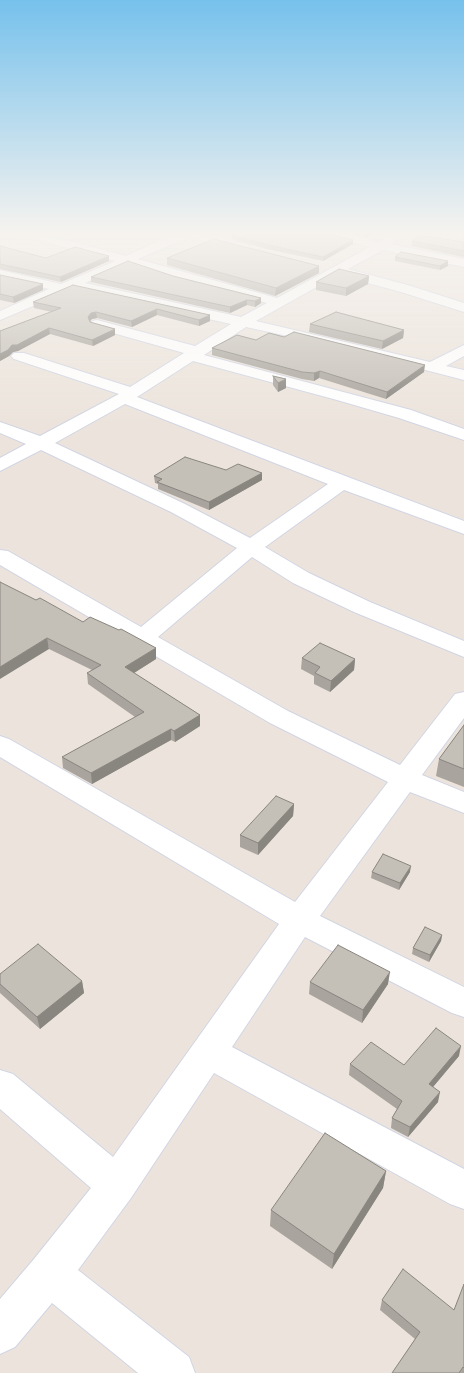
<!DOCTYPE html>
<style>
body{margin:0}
canvas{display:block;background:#ece4dc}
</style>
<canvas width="464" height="1373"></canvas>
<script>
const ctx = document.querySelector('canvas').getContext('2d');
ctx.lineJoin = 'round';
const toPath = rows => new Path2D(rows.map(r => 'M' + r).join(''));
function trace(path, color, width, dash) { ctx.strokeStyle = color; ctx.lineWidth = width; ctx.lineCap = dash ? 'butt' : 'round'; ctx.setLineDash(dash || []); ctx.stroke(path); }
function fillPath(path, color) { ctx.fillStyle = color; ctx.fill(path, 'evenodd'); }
const street = toPath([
 [15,231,33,231,126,256,177,233,176,231,198,231,249,246,251,249,245,253,189,237,138,259,277,298,370,247,321,234,319,231,337,231,379,242,396,231,409,231,391,244,464,259,464,267,383,250,348,269,411,286,464,303,464,312,401,292,338,275,256,321,430,362,464,345,464,356,446,366,464,370,464,380,333,346,246,327,204,355,411,410,464,429,464,440,399,418,337,400,193,361,137,397,464,521,464,534,344,490,265,547,309,573,370,602,464,641,464,657,354,612,293,583,252,557,158,637,288,711,400,765,455,694,464,692,464,718,422,775,464,792,464,813,410,792,320,916,464,987,464,1017,452,1013,305,937,232,1047,464,1169,464,1209,450,1204,214,1073,131,1198,78,1270,189,1357,195,1373,138,1373,52,1303,15,1347,0,1354,0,1299,34,1259,91,1188,0,1109,0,1070,13,1074,113,1157,279,924,0,757,0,736,9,739,295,902,388,782,270,723,0,565,0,550,8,551,141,627,237,548,171,512,41,450,0,471,0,458,26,444,0,433,0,422,40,436,119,394,14,359,11,356,14,353,24,353,130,387,184,353,92,327,90,324,92,321,97,320,195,346,231,324,73,289,0,320,0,311,49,289,0,278,0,270,61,284,115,261,17,234,15,231],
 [128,264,174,279,267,303,241,317,85,283,128,264],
 [125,404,328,484,250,538,185,504,55,443,125,404],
 [457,231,464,231,464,235,459,234,457,231]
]);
trace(street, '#d1d5e3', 2);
fillPath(street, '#fff');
fillPath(toPath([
 [343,231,377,231,366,237],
 [321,232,353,240,353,244,323,261,267,249,232,239,232,235],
 [412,241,464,242,464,256,463,257,412,246],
 [0,246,46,258,109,261,61,282,0,269],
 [395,257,448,266,440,270,395,261],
 [167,258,319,273,275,296,167,265],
 [0,275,43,284,43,290,14,303,0,300],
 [173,276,261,298,261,303,255,307,247,305,230,313,91,282,91,277],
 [369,276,368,284,346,296,316,290,316,282],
 [73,285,210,315,210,321,199,326,157,315,132,327,97,318,92,319,90,321,115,335,93,346,50,334,18,351,13,352,9,356,0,361,0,331,52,312,34,308,33,302],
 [310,324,404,330,403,338,382,349,309,332],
 [284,337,424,372,386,399,319,378,314,381,302,379,212,355,212,348,256,340],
 [273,376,286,379,286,388,278,392,273,385],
 [226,470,262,480,209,510,158,489,158,484,155,483,154,476],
 [36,600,83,622,156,648,156,659,134,673,200,715,200,726,175,742,171,740,92,784,63,768,62,757,135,717,88,684,87,673,92,670,49,649],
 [302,658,355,659,354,670,330,692,314,684,314,676,301,669],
 [464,725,464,787,436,776,439,759],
 [294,804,293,816,258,855,240,847,240,835],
 [372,872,410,872,399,890,371,878],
 [442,935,441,941,429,962,412,954,413,948],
 [0,974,82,981,84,993,40,1029,0,993],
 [310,982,388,984,362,1023,309,994],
 [459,1056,433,1087,438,1102,408,1137,391,1128,392,1118,397,1109,349,1075,350,1064,404,1065],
 [386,1171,383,1188,332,1269,270,1226,271,1210],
 [464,1284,464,1373,392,1373,415,1339,380,1310,382,1300,454,1310]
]), '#a9a49d');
fillPath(toPath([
 [370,231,377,231,366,237,366,233],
 [353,240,353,244,323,261,323,257],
 [109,256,109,261,61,282,60,277],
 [448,261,448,266,440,270,440,266],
 [319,266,319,273,275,296,276,288],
 [369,276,368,284,346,296,346,288],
 [43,284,43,290,14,303,13,297],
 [261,298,261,303,255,307,255,301],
 [247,300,247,305,230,313,230,307],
 [157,309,157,315,132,327,131,321],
 [96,312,97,318,92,319,88,323,88,317,91,313],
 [210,315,210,321,199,326,199,320],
 [49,328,50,334,18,351,13,352,9,356,0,361,0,354,12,345],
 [115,329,115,335,93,346,92,340],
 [404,330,403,338,382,349,383,341],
 [425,365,424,372,386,399,387,392],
 [320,371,319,378,314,381,314,373],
 [286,379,286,388,278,392,278,383],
 [262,473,262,480,209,510,209,502],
 [47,638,49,649,0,679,0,667],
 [156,648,156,659,126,678,125,667],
 [355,659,354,670,330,692,331,681],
 [200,715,200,726,175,742,174,731],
 [171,729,171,740,92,784,91,773],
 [294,804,293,816,258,855,258,843],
 [411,866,410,872,399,890,400,883],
 [442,935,441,941,429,962,430,955],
 [390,972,388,984,362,1023,363,1010],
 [82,981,84,993,40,1029,37,1017],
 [461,1046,459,1056,427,1094,429,1084],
 [440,1092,438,1102,408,1137,410,1127],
 [386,1171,383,1188,332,1269,334,1254]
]), '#898680');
const building = toPath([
 [243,231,320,231,321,232,353,240,323,257,268,245,232,235,243,231],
 [358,231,370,231,366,233,358,231],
 [419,235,464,242,464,251,412,241,419,235],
 [214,239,319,266,276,288,167,258,214,239],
 [0,246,46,258,75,247,109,256,60,277,0,264,0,246],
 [401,252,448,261,440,266,395,257,401,252],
 [128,261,173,276,261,298,255,301,247,300,230,307,91,277,128,261],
 [339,269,369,276,346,288,316,282,339,269],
 [0,275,43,284,13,297,0,294,0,275],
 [73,285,210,315,199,320,157,309,131,321,96,312,91,313,88,317,90,322,115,329,92,340,49,328,17,345,12,345,8,350,0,354,0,331,61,308,33,302,73,285],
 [336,312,404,330,383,341,310,324,336,312],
 [294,332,425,365,387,392,320,371,314,373,302,372,212,348,237,335,256,340,269,333,284,337,294,332],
 [273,376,286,379,278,383,273,376],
 [185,457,226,470,238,464,262,473,209,502,157,482,162,479,154,476,185,457],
 [0,582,36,600,40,598,83,622,90,617,119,630,121,629,156,648,125,667,200,715,174,731,171,729,91,773,62,757,144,712,87,673,101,665,47,638,0,667,0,582],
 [320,643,355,659,331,681,315,673,320,667,302,658,320,643],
 [464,725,464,769,439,759,464,725],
 [276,796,294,804,258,843,240,835,276,796],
 [383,854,411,866,400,883,372,872,383,854],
 [425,927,442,935,430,955,413,948,425,927],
 [38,944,82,981,37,1017,0,984,0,974,38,944],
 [338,945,390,972,363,1010,310,982,338,945],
 [436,1028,461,1046,429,1084,440,1092,410,1127,392,1118,402,1101,350,1064,371,1042,404,1065,436,1028],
 [325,1133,386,1171,334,1254,271,1210,325,1133],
 [403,1269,454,1310,464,1284,464,1368,463,1367,459,1373,392,1373,420,1332,382,1300,403,1269]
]);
fillPath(building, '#c4bfb7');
trace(building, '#898680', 1);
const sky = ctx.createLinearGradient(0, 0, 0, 423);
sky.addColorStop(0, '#76c1ec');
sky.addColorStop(0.55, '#f6f3ef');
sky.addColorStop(1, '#f6f3ef00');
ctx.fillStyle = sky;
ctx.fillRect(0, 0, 464, 423);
</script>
